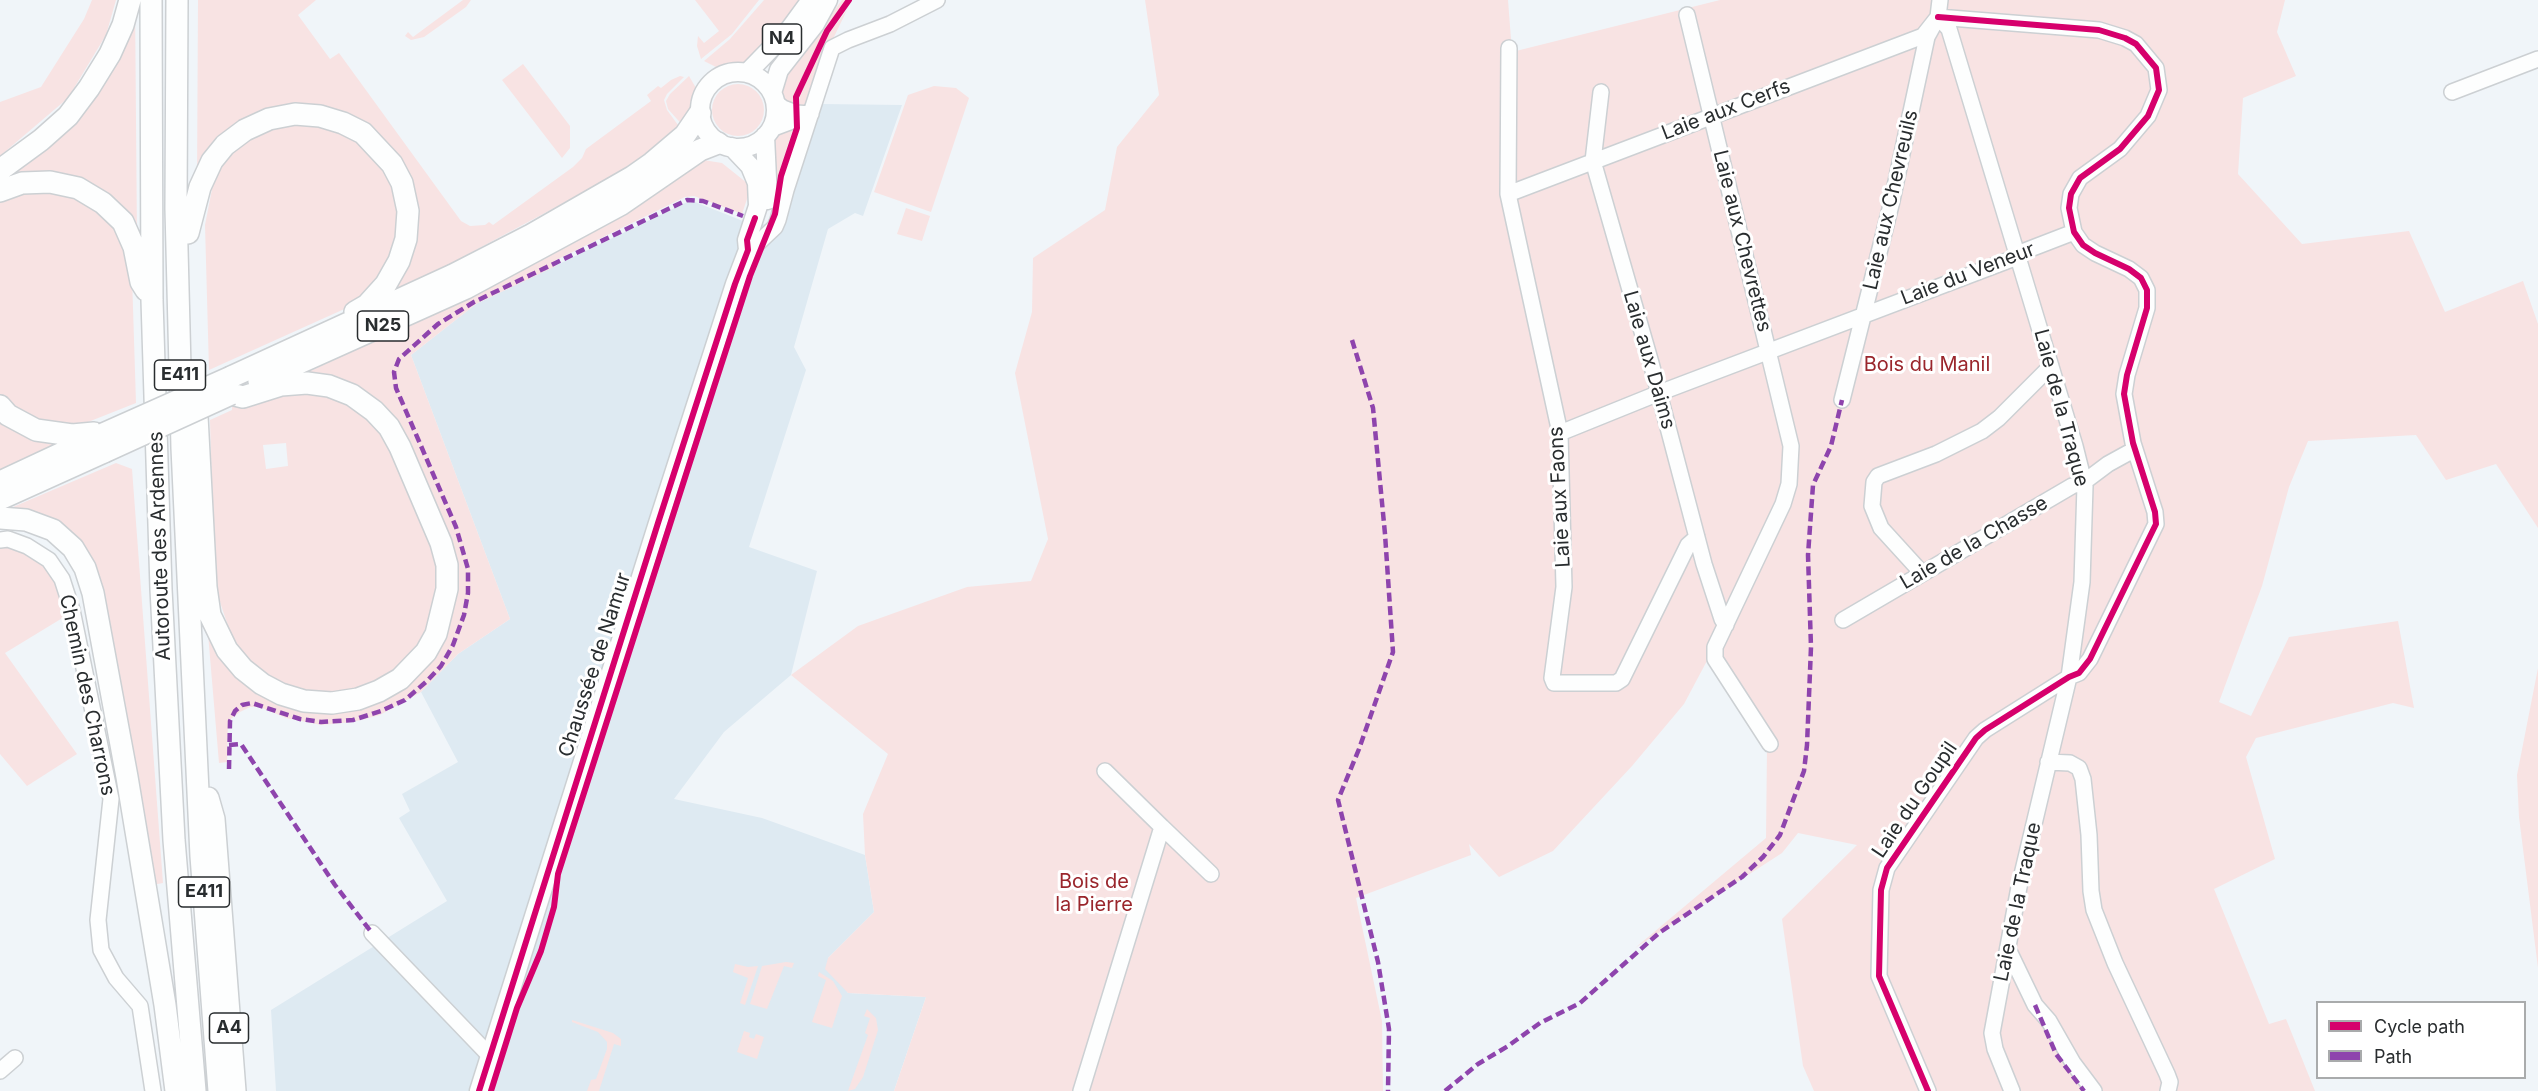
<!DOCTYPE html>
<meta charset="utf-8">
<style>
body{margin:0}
#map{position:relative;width:2538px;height:1091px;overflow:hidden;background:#f0f5f9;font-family:Inter,sans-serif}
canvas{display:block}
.legend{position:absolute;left:2316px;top:1001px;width:210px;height:78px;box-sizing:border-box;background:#fff;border:2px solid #a9abac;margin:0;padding:8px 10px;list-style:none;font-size:18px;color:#292d2f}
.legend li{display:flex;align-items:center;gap:12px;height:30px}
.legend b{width:30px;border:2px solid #a9abac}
</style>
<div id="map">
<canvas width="2538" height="1091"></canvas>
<ul class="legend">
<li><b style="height:8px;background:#d6006c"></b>Cycle path</li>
<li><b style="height:8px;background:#8e44ad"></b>Path</li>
</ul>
</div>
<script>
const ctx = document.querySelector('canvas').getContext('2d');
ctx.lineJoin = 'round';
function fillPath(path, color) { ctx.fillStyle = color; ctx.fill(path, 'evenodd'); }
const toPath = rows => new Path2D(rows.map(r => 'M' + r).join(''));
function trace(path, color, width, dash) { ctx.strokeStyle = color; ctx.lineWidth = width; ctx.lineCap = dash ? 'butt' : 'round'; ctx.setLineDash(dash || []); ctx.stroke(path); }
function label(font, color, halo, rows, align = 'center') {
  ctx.font = font + ' Inter,sans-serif'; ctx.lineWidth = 6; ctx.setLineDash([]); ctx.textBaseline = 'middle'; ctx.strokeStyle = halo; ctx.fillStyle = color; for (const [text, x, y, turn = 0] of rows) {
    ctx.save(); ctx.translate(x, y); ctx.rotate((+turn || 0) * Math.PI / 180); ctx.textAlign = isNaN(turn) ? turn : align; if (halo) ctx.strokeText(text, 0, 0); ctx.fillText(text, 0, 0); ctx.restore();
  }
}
fillPath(toPath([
 [822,104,902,105,863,216,855,213,828,229,794,347,806,370,749,547,817,571,791,675,724,732,674,799,762,818,865,855,874,912,828,958,848,993,926,997,894,1091,276,1091,271,1010,447,901,399,818,410,811,402,794,458,762,421,692,458,654,510,619,411,355,476,304,685,203,695,202,743,221,777,226]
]), '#deeaf2');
fillPath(toPath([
 [92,0,116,0,106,35,68,98,0,156,0,102,41,87,84,19],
 [198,0,316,0,298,15,330,59,339,53,461,221,470,226,485,225,489,222,493,225,573,167,582,158,586,149,651,101,647,95,658,86,661,88,671,80,680,76,684,77,667,94,664,100,667,110,681,129,643,158,558,206,442,268,387,294,401,268,395,157,303,105,280,105,261,112,197,182],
 [463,0,471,0,466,7,424,37,411,40,405,36,408,32,413,37],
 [695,0,759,0,732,34,701,59,697,46,698,36,704,43,719,31],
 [764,0,801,0,786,23,745,65,716,67,704,61,730,39],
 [842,0,846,0,826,27,794,95,792,109,785,104,782,97,782,85,786,74],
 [1145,0,1508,0,1512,52,1720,0,2285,0,2277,32,2296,76,2243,98,2238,174,2302,244,2409,231,2445,312,2523,281,2538,324,2538,528,2496,464,2446,480,2416,435,2308,441,2289,487,2262,586,2219,702,2251,716,2289,637,2398,621,2414,708,2393,703,2256,738,2246,757,2275,859,2214,889,2269,1024,2286,1019,2315,1091,1814,1091,1803,1066,1782,919,1857,845,1798,833,1782,853,1635,948,1766,838,1767,747,1709,657,1684,704,1632,766,1553,851,1499,877,1469,844,1471,855,1356,898,1382,1021,1383,1091,894,1091,926,997,848,993,825,969,828,958,874,912,865,855,863,814,888,754,791,675,858,626,967,587,1031,581,1048,539,1015,373,1032,312,1033,258,1105,210,1117,147,1159,95],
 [135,1,137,240,106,199,3,183,0,175,53,136],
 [847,10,832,41,807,105,799,109,800,95,830,32],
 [523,64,570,126,570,148,562,158,502,80],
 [689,76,696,88,693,110,685,128,668,109,666,101,670,94],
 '712 110a26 26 0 1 1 52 0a26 26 0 1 1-52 0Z',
 [934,86,956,88,969,98,931,212,874,192,908,95],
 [312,124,335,130,352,138,372,155,389,179,397,201,398,223,396,243,380,279,351,306,209,370,205,225,214,179,227,160,241,145,260,134,285,125],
 [794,126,777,179,774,206,770,217,774,196,773,139,776,134],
 [703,160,722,163,747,183,748,196,742,214,694,196,685,197,554,261,556,266,476,304,411,355,510,619,458,654,421,692,380,715,353,722,321,725,286,718,260,707,250,707,240,712,228,721,227,762,219,763,207,622,275,698,381,696,452,603,402,436,304,374,466,298,659,191,691,170,694,163],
 [48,189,80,198,110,221,121,237,132,276,136,403,83,424,47,423,30,417,14,407,0,394,0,199,12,194],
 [906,208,930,216,922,241,897,234],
 [308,391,344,400,380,429,393,452,431,545,437,570,438,592,432,620,419,646,389,675,371,685,348,692,307,692,269,679,249,663,235,647,219,599,214,565,210,420,232,410,232,407,273,395],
 [286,443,288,466,266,469,263,445],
 [0,412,67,439,0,470],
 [116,463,132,469,163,883,152,885,91,564,6,510],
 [2,543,46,563,58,580,69,614,5,653,77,754,27,786,0,754,0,544],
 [2538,668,2538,968,2519,817,2517,775],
 [786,962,794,963,792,968,784,966,767,1009,750,1004,762,966],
 [735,964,748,967,758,966,745,1005,740,1003,748,978,733,972],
 [819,972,833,981,842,996,832,1028,812,1022,826,980,818,976],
 [867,1009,876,1018,878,1030,863,1077,855,1089,848,1091,868,1035,865,1033,870,1018,864,1016],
 [572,1020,613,1033,621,1039,621,1046,614,1044,599,1091,587,1091,591,1080,596,1079,607,1049,607,1042,598,1032,572,1022],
 [744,1031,750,1033,749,1037,754,1039,756,1034,764,1037,757,1059,737,1052]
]), '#f8e3e3');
const minor = toPath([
 [1687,15,1791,446,1789,484,1783,504,1715,647,1715,659,1770,744],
 [1938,17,1949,29,2075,446,2085,486,2082,582,2069,677,2019,887,1992,1033,1995,1049,2012,1091],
 [1509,48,1508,194,1560,433,1564,587,1552,678,1554,683,1616,683,1622,679,1688,545,1697,537],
 [1601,92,1593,161,1651,363,1704,564,1722,619,1726,625],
 [2452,92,2538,59],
 [775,102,783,108,796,113,811,114],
 [771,129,811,114],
 [1508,194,1923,36,1938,17],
 [757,244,775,227,778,220,786,190,832,48,848,40,890,24,937,0],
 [1842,400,1891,205,1927,37,1938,17,1940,0],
 [1560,433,1659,393,2012,259,2017,254,2074,232],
 [0,540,8,539,27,546,49,560,62,579,72,610,111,799,98,920,101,950,116,978,140,1006,153,1091],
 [1922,573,1881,528,1872,506,1874,482,1878,476,1936,454,1982,431,1999,418,2051,366],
 [1843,620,2072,486,2084,482,2108,464,2128,453,2136,453],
 [2048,762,2070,763,2079,768,2083,779,2089,835,2091,891,2094,910,2115,963,2167,1074,2170,1082,2168,1091],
 [1105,771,1162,827],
 [372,933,490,1056],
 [2008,949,2035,1005,2049,1021,2073,1063,2094,1091],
 [0,1071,15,1058],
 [1081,1091,1162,827,1211,874],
 [1928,1091,1879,976,1881,890,1887,868,1976,738,1985,730,2069,677,2079,673,2090,659,2156,524,2155,512,2133,443,2124,394,2127,375,2147,308,2147,290,2141,278,2129,269,2095,253,2083,245,2074,232,2069,208,2071,194,2080,178,2120,149,2148,116,2159,90,2156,68,2136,44,2125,38,2099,30,1938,17]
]);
const major = toPath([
 '700 110a38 38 0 1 1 76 0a38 38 0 1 1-76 0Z',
 [747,73,789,30,811,0],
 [772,93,779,70,815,24,828,0],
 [765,136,768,200],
 [479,1091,658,523,735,284,748,250,747,240,758,206,757,183,750,166,732,147]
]);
const highway = toPath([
 [151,0,152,300,161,589,174,840,195,1091],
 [177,0,176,209,182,448,201,856,219,1091],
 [0,170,41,140,68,116,89,88,110,54,123,25,130,0],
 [0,191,22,183,50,182,78,188,103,203,123,222,134,247,141,282,146,290],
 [188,233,200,187,212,161,225,145,245,130,269,119,295,114,320,116,343,123,363,133,392,164,402,183,408,211,406,239,399,261,386,284,367,305,355,312],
 [231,377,453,275,531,235,632,177,652,163,685,135,700,113],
 [259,381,466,288,620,205,700,150,718,143],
 [191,400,197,416,206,587,210,615,227,650,243,669,262,684,281,694,304,701,332,703,358,699,379,691,400,679,426,652,436,634,447,589,447,565,441,543,400,447,389,427,374,411,352,395,329,386,307,383,281,385,243,397,231,394],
 [0,406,8,415,36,430,72,435,94,433],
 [0,482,103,434],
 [0,499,104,452],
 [0,518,26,520,53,530,73,548,85,568,93,593,127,777,165,1005,176,1091],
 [208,798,214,819,235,1091]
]);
trace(minor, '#ccd0d3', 18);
trace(major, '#ccd0d3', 21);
trace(highway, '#ccd0d3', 24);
trace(minor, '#fdfefe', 15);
trace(major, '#fdfefe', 18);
trace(highway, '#fdfefe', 21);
const highwayBridge = toPath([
 [103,434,231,377],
 [104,452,231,394]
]);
trace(highwayBridge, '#ccd0d3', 24, []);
trace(highwayBridge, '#fdfefe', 21);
trace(toPath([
 [1352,340,1373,408,1385,534,1393,652,1359,749,1338,800,1378,962,1389,1029,1388,1091],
 [229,745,241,744,335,885,372,933],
 [229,769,230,721,235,711,242,705,252,703,300,719,321,722,353,720,381,711,405,700,427,681,441,666,453,645,464,615,468,593,468,569,456,527,396,388,394,372,399,359,438,324,474,302,687,200,703,201,743,216],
 [2035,1005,2056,1054,2084,1091],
 [1445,1091,1478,1064,1508,1046,1540,1023,1580,1003,1659,933,1742,877,1763,857,1780,835,1804,771,1807,745,1811,647,1808,555,1813,485,1831,446,1842,400]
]), '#8e44ad', 4.5, [9, 4.5]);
trace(toPath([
 [479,1091,658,523,735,284,748,250,747,240,755,218],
 [491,1091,517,1008,541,951,554,907,558,874,714,387,750,276,775,214,781,176,797,128,796,97,827,31,849,0],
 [1928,1091,1879,976,1881,890,1887,868,1976,738,1985,730,2069,677,2079,673,2090,659,2156,524,2155,512,2133,443,2124,394,2127,375,2147,308,2147,290,2141,278,2129,269,2095,253,2083,245,2074,232,2069,208,2071,194,2080,178,2120,149,2148,116,2159,90,2156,68,2136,44,2125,38,2099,30,1938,17]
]), '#d6006c', 6);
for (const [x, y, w] of [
 [782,39,39],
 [383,326,51],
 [180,375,51],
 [204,892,51],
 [229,1028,39]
]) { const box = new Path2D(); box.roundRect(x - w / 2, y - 15, w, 30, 4.5); ctx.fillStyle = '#fff'; ctx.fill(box); trace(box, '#292d2f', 1.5); }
label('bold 18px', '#292d2f', null, [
 ["N4",782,39],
 ["N25",383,326],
 ["E411",180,375],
 ["E411",204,892],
 ["A4",229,1028]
]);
label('20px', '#292d2f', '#fff', [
 ["Laie aux Cerfs",1726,110,-21],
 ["Laie aux Chevreuils",1891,200,-77],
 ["Laie aux Chevrettes",1742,241,76],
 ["Laie du Veneur",1968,274,-21],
 ["Laie aux Daims",1649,360,74],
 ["Laie de la Traque",2061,408,75],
 ["Laie aux Faons",1560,497,-93],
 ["Laie de la Chasse",1974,543,-30],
 ["Autoroute des Ardennes",160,546,-92],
 ["Chaussée de Namur",595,665,-72],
 ["Chemin des Charrons",87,695,78],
 ["Laie du Goupil",1915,800,-56],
 ["Laie de la Traque",2018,902,-78]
]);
label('20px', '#9a262c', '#fff', [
 ["Bois du Manil",1927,365],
 ["Bois de",1094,882],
 ["la Pierre",1094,905]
]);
</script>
